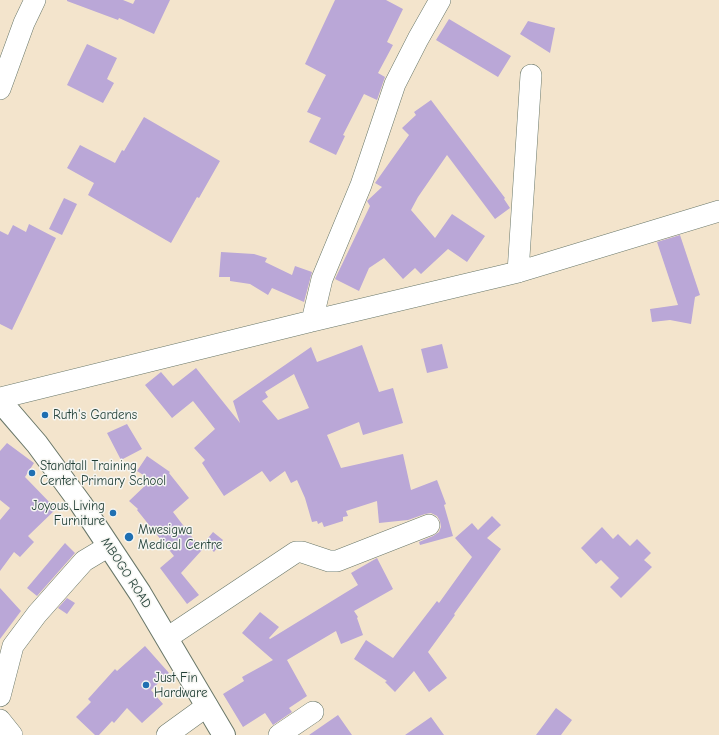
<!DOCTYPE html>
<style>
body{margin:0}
canvas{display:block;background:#f3e4cc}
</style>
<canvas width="719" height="735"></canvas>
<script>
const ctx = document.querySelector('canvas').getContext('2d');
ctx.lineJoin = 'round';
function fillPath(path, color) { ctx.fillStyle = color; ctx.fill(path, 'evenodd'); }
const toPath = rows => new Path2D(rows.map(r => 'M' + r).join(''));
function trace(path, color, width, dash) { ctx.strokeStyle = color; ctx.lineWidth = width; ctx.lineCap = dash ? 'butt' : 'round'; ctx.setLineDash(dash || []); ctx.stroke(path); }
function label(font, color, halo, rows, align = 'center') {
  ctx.font = font + ' "Comic Neue",sans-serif'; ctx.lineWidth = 3; ctx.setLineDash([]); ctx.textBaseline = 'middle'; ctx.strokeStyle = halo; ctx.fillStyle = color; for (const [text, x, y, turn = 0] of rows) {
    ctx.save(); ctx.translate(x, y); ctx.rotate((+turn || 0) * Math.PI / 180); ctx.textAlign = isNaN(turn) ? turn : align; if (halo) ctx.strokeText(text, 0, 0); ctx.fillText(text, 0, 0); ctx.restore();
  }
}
fillPath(toPath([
 [67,0,123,0,133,4,135,0,170,0,154,34,119,18,118,20,67,1],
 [335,0,386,0,403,9,387,42,393,45,378,73,385,77,377,100,364,94,343,135,345,136,336,155,309,142,321,118,307,112,326,75,305,64],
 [449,19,511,56,498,77,436,40],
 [528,21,555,28,550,53,520,34],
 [87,44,117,58,107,79,114,83,103,103,67,85],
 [431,100,505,198,504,199,510,208,495,219,447,155,418,197,411,210,435,238,452,214,485,236,467,262,448,249,421,274,415,268,403,279,384,258,369,268,359,291,335,279,370,206,367,201,382,187,375,183,409,135,402,128,416,115,414,112],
 [144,117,220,161,199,198,197,197,171,243,88,195,94,183,67,168,80,145,115,163,122,150,124,151],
 [64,198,77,204,62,235,49,229],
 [29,224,56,238,12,330,0,324,0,231,8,235,13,225,26,232],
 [680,235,700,295,695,297,691,324,670,320,652,322,650,309,678,305,657,242],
 [221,252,254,254,267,258,265,262,292,275,295,266,312,272,304,302,272,288,268,295,250,284,230,281,230,277,219,277],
 [442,344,448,368,427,373,421,349],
 [362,345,379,392,393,388,403,423,363,435,359,422,327,435,341,468,403,454,411,490,437,480,446,504,444,505,453,536,420,545,419,542,433,536,439,532,441,527,440,521,437,516,431,513,425,514,408,520,379,523,377,501,346,511,348,516,343,517,343,521,324,527,322,522,318,524,317,521,312,522,305,498,297,480,291,483,285,471,270,482,262,471,224,496,202,463,205,460,194,448,215,429,193,401,172,418,145,385,161,372,173,386,196,368,240,423,233,401,311,347,317,362],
 [294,374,309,408,278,420,262,401,268,397,265,392],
 [127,424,142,449,121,460,107,433],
 [7,443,34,463,25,477,56,509,28,536,34,542,20,557,14,552,0,571,0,520,10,508,0,500,0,451],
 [147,456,170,472,169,473,189,498,173,512,202,550,181,573,199,595,187,604,160,568,174,556,137,510,138,509,129,501,151,480,137,471],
 [492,516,501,525,487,538,501,549,454,614,455,615,428,652,447,678,429,692,414,671,395,692,385,682,387,681,354,659,366,640,393,658,437,601,439,603,472,557,455,538,472,523,478,530],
 [602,527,613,539,618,534,630,546,637,539,651,553,644,560,652,567,621,598,610,587,619,578,601,560,596,564,581,548],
 [213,532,223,540,214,552,204,543],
 [65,543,75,553,37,596,27,588],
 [377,558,393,589,354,611,358,617,357,618,363,635,341,644,336,631,287,660,307,696,289,708,292,712,273,725,265,713,243,727,223,694,244,681,242,677,273,660,242,633,260,612,279,627,269,638,270,639,358,585,351,573],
 [0,588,21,611,0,639],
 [67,598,75,603,67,614,58,608],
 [145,646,169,673,151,690,163,704,142,723,127,708,114,723,112,721,99,735,95,735,76,717,91,702,88,699,115,669,117,671],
 [556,708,572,720,561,735,536,735],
 [338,715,352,735,309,735],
 [431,717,444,735,405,735]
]), '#baa7d7');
const minor = toPath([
 [0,89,24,23,35,0],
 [518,272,531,75],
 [312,321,322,279,361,185,395,84,418,39,440,0],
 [0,398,312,321,518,272,719,211],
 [167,638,296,552,302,552,329,561,337,561,429,525],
 [0,696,13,646,37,614,84,561,109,546],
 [0,720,12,735],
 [167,735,207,706],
 [279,735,313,712]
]);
const major = toPath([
 [0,401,37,444,81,504,140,593,224,735]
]);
trace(minor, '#697769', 22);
trace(major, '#697769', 24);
trace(minor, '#fff', 21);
trace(major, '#fff', 22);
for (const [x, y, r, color] of [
 [45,415,4,"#1f6fb2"],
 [32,473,4,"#1f6fb2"],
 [113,513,4,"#1f6fb2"],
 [129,537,5,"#1f6fb2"],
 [146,685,4,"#1f6fb2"]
]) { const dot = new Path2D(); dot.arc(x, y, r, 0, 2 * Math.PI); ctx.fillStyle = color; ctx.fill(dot); trace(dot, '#f6f6f2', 1.5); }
label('13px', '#1f3d34', '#f6f6f2', [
 ["Ruth's Gardens",53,415],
 ["Standtall Training",40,466],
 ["Center Primary School",40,481],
 ["Joyous Living",105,506,"right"],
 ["Furniture",105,521,"right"],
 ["Mwesigwa",138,530],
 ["Medical Centre",138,545],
 ["Just Fin",154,678],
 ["Hardware",154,693]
], 'left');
label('13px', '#1f3d34', '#f6f6f2', [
 ["MBOGO ROAD",126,573,57]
]);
</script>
